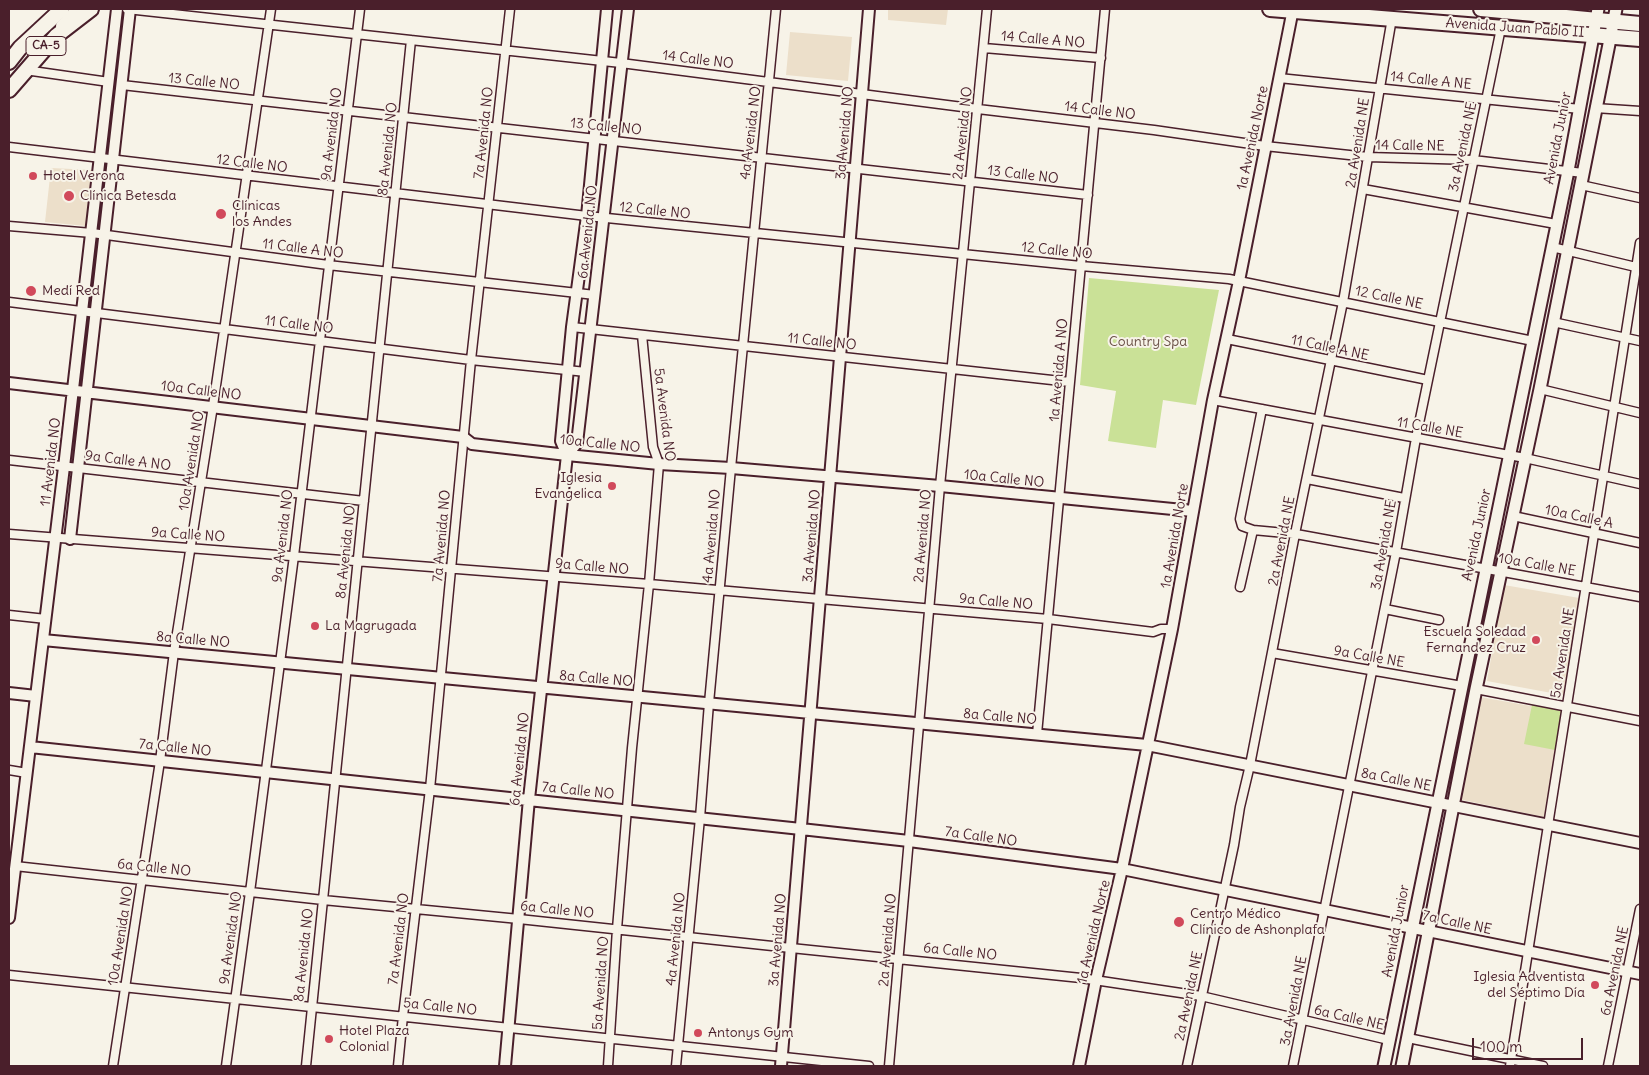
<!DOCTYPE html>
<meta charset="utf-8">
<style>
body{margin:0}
#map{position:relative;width:1649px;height:1075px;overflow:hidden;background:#f7f3e8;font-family:Delius,sans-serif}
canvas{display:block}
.frame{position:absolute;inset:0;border:10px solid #4a1f2b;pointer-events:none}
.scale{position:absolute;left:1472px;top:1038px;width:111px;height:22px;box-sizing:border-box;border:2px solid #4a1f2b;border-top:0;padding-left:6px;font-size:15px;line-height:18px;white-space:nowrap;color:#4a1f2b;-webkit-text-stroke:4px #f7f3e8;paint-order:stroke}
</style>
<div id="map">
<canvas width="1649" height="1075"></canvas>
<div class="frame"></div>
<div class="scale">100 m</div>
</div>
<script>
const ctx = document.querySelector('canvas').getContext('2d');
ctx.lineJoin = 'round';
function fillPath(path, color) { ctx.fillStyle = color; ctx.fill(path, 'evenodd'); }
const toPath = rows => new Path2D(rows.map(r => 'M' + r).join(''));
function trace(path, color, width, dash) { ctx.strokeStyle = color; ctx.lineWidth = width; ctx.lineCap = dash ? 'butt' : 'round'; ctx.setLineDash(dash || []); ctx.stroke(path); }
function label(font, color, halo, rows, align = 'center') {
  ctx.font = font + ' Delius,sans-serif'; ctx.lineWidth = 4; ctx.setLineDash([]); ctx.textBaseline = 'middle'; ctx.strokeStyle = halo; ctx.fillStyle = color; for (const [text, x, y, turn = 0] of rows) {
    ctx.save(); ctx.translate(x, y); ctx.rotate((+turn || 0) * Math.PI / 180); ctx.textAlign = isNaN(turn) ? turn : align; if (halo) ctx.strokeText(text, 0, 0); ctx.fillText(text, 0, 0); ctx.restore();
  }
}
fillPath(toPath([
 [888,9,948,9,946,25,888,20],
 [790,32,852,37,848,81,786,75],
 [51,168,93,170,86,226,45,222],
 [1504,585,1585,599,1568,696,1487,681],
 [1480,697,1570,713,1549,818,1458,799]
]), '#ecdfca');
fillPath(toPath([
 [1089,278,1219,290,1196,405,1163,400,1156,448,1108,441,1116,391,1080,385],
 [1532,705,1563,711,1555,750,1524,744]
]), '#cae197');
const minor = toPath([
 [127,9,621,63,978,109,1154,130,1265,146,1368,157,1473,160,1583,173],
 [984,48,1101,58],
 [25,70,109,82],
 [1279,78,1580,109],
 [122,85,1088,195],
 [1595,108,1640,111],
 [9,147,587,216,1081,266,1229,279,1533,341],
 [1581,185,1640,198],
 [1363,189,1556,224],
 [9,226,92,233,328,265,595,295],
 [1552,247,1640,268],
 [9,302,471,360,586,372],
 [1553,322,1640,341],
 [572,327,1070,382],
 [1227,339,1428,380],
 [1540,389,1640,413],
 [1213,400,1525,458,1640,484],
 [1262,409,1240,519,1242,526,1253,530,1296,534,1640,597],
 [9,460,364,501],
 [1307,479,1404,498],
 [1513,516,1640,543],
 [9,534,649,584,1048,619,1153,632,1161,629,1172,629],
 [1240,587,1253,530],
 [1385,609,1439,620],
 [9,615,46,619],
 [1272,653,1462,686],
 [1476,689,1640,721],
 [1037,734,1105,9],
 [9,770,27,773],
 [15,866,323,900,519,919,791,948,1081,978,1201,996,1389,1040],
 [9,975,869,1066],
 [1408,1038,1543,1066],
 [113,1066,160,761,174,652,213,406,271,9],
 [226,1066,250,892,294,556,360,9],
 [306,1066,411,40],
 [398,1066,403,1016,430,789,471,360,510,9],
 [608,1066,617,929,632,748,649,584,659,464,653,447,642,335],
 [676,1066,700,818,709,703,731,468,776,9],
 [889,1066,940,486,987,9],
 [1187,1066,1234,845,1240,807,1250,765,1296,529,1343,302,1392,18],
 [1293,1066,1396,552,1416,438,1501,28],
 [1510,1066,1640,243],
 [1608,1066,1640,909]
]);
const tertiary = toPath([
 [61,26,77,9],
 [9,383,463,437,472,444,567,455,659,464,731,468,940,486,1193,511],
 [567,455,577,443,628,9],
 [70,539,130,9],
 [43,640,1147,745,1640,843],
 [9,693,36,696],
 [30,747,801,829,909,841,1122,869,1640,974],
 [9,918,64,467,117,9],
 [505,1066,529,799,567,455,561,441,572,327,587,216,607,9],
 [781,1066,869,9],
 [1079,1066,1096,980,1122,869,1172,629,1213,400,1239,281,1293,9]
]);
const secondary = toPath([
 [1384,1066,1568,171,1598,9],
 [1402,1066,1476,689,1540,389,1616,9]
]);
const trunk = toPath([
 [1270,9,1640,39],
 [1481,9,1640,24],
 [9,62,20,48,62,9],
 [9,90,56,36,91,9]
]);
trace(minor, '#4a1f2b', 11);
trace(tertiary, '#4a1f2b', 14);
trace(secondary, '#4a1f2b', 15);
trace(trunk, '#4a1f2b', 18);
trace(minor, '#f7f3e8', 8);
trace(tertiary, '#f7f3e8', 10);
trace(secondary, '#f7f3e8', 11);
trace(trunk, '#f7f3e8', 14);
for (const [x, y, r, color] of [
 [33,176,5,"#d1495b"],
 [69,196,6,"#d1495b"],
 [221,214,6,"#d1495b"],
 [31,291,6,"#d1495b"],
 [612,486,5,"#d1495b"],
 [315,626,5,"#d1495b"],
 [1536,640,5,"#d1495b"],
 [1179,922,6,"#d1495b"],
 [1595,985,5,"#d1495b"],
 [698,1033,5,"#d1495b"],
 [329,1039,5,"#d1495b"]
]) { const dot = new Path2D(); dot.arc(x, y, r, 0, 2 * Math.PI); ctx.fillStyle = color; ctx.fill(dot); trace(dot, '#f7f3e8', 2); }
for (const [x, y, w] of [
 [46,46,40]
]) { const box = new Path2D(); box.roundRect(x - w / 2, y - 9.5, w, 19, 4); ctx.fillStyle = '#f7f3e8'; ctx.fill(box); trace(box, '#4a1f2b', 1); }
label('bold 12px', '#4a1f2b', null, [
 ["CA-5",46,46]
]);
label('14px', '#4a1f2b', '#f7f3e8', [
 ["Avenida Juan Pablo II",1515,28,4],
 ["14 Calle A NO",1043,40,5],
 ["14 Calle NO",698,60,7],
 ["14 Calle A NE",1431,81,6],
 ["13 Calle NO",204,82,6],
 ["14 Calle NO",1100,111,7],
 ["13 Calle NO",606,127,6],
 ["7a Avenida NO",484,133,-84],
 ["4a Avenida NO",751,133,-83],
 ["3a Avenida NO",845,133,-85],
 ["2a Avenida NO",963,133,-84],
 ["9a Avenida NO",332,134,-83],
 ["1a Avenida Norte",1253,138,-78],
 ["Avenida Junior",1558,138,-79],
 ["2a Avenida NE",1358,143,-81],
 ["14 Calle NE",1410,146,1],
 ["3a Avenida NE",1463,147,-78],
 ["8a Avenida NO",388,149,-84],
 ["12 Calle NO",252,164,7],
 ["13 Calle NO",1023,175,7],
 ["12 Calle NO",655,211,6],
 ["6a Avenida NO",588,232,-84],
 ["11 Calle A NO",303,249,7],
 ["12 Calle NO",1057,251,6],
 ["12 Calle NE",1389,298,12],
 ["11 Calle NO",299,325,7],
 ["11 Calle NO",822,342,6],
 ["11 Calle A NE",1330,348,12],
 ["1a Avenida A NO",1059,370,-85],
 ["10a Calle NO",201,391,7],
 ["5a Avenida NO",664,415,83],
 ["11 Calle NE",1430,428,10],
 ["10a Calle NO",600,444,6],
 ["9a Calle A NO",128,461,7],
 ["10a Avenida NO",192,461,-81],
 ["11 Avenida NO",51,462,-83],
 ["10a Calle NO",1004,479,6],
 ["10a Calle A",1579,517,12],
 ["9a Calle NO",188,535,4],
 ["Avenida Junior",1477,535,-78],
 ["9a Avenida NO",283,536,-83],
 ["7a Avenida NO",442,536,-85],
 ["4a Avenida NO",712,536,-85],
 ["3a Avenida NO",812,536,-85],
 ["2a Avenida NO",923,536,-85],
 ["1a Avenida Norte",1175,536,-80],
 ["2a Avenida NE",1282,541,-79],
 ["3a Avenida NE",1384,545,-80],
 ["8a Avenida NO",346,552,-84],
 ["10a Calle NE",1537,565,10],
 ["9a Calle NO",592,567,5],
 ["9a Calle NO",996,602,5],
 ["8a Calle NO",193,640,5],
 ["5a Avenida NE",1563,653,-81],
 ["9a Calle NE",1369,657,10],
 ["8a Calle NO",596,679,5],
 ["8a Calle NO",1000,717,5],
 ["7a Calle NO",175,748,6],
 ["6a Avenida NO",520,759,-84],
 ["8a Calle NE",1396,780,11],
 ["7a Calle NO",578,791,6],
 ["7a Calle NO",981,837,8],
 ["6a Calle NO",154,868,6],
 ["6a Calle NO",557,910,6],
 ["7a Calle NE",1457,923,12],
 ["Avenida Junior",1396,931,-79],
 ["1a Avenida Norte",1094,932,-77],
 ["10a Avenida NO",121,936,-81],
 ["9a Avenida NO",231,938,-82],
 ["7a Avenida NO",399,939,-83],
 ["4a Avenida NO",676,939,-84],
 ["3a Avenida NO",778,940,-85],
 ["2a Avenida NO",888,940,-85],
 ["6a Calle NO",960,952,6],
 ["8a Avenida NO",304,955,-84],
 ["6a Avenida NE",1615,971,-78],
 ["5a Avenida NO",601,983,-86],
 ["2a Avenida NE",1189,996,-78],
 ["3a Avenida NE",1294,1001,-79],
 ["5a Calle NO",440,1007,6],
 ["6a Calle NE",1349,1018,13]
]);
label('14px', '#4a1f2b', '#f7f3e8', [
 ["Hotel Verona",43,176],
 ["Clínica Betesda",80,196],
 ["Clínicas",232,206],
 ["los Andes",232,222],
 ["Medí Red",42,291],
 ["Iglesia",602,478,"right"],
 ["Evangelica",602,494,"right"],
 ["La Magrugada",325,626],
 ["Escuela Soledad",1526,632,"right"],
 ["Fernandez Cruz",1526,648,"right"],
 ["Centro Médico",1190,914],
 ["Clínico de Ashonplafa",1190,930],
 ["Iglesia Adventista",1585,977,"right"],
 ["del Séptimo Día",1585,993,"right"],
 ["Hotel Plaza",339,1031],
 ["Colonial",339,1047],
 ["Antonys Gym",708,1033]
], 'left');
label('14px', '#6a5046', '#f7f3e8', [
 ["Country Spa",1148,342]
]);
</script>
